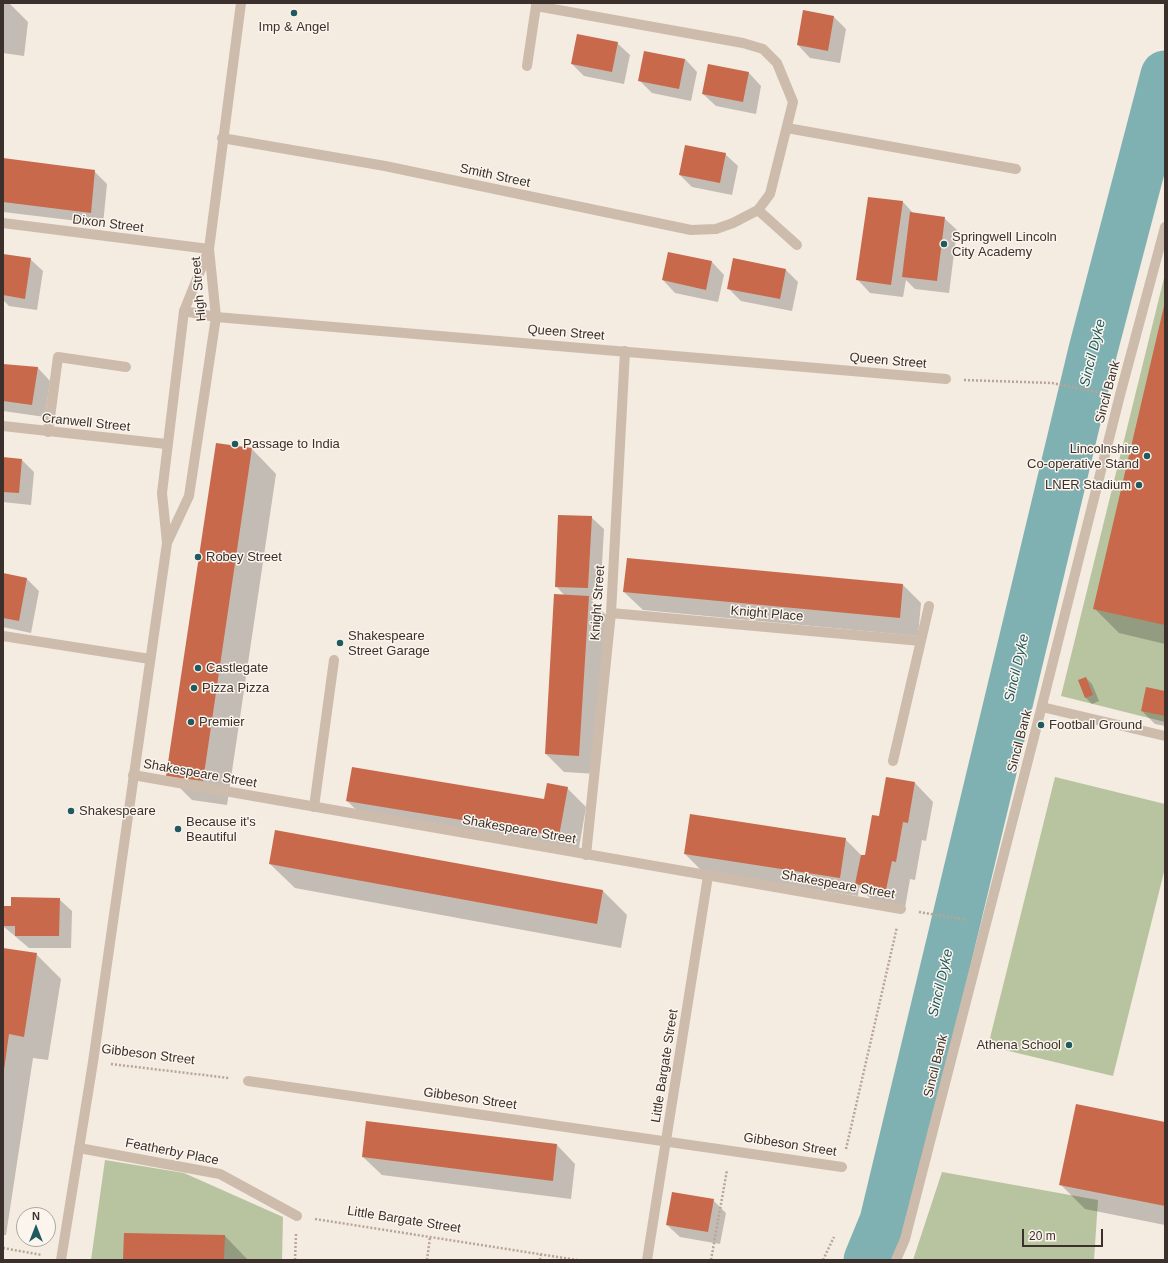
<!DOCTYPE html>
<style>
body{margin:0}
#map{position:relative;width:1168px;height:1263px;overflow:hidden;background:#f4ebe1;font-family:Helvetica,sans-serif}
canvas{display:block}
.frame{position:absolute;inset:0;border:4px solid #3b302b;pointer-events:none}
.north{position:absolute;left:16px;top:1207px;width:40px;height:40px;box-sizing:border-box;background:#fbf5ee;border:1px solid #aea6a0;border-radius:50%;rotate:0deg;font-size:11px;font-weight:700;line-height:16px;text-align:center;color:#3b302b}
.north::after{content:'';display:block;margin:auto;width:14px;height:18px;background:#1f5a5e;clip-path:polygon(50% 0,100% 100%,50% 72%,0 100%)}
.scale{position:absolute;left:1022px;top:1229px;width:81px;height:18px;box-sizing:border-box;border:2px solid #3b302b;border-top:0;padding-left:5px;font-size:12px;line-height:14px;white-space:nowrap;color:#3b302b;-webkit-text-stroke:3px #fbf5ee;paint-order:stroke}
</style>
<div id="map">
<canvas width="1168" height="1263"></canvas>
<div class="frame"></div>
<div class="north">N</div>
<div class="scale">20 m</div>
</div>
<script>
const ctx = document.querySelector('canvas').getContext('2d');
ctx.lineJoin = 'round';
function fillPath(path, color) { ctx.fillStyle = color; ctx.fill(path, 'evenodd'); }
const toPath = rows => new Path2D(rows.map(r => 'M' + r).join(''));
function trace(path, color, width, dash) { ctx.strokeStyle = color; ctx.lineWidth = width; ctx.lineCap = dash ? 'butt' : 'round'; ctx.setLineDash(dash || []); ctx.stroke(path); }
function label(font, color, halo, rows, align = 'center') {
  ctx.font = font + ' Helvetica,sans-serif'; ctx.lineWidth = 3; ctx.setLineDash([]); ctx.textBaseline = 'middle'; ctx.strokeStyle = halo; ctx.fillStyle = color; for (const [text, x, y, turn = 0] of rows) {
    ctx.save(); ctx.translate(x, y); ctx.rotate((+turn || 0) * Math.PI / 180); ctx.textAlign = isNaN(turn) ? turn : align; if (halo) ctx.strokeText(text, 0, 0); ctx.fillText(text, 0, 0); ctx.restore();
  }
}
fillPath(toPath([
 [1165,274,1165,722,1061,696],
 [1055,777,1165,804,1165,868,1113,1076,988,1046],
 [105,1160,184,1173,283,1217,282,1260,91,1260],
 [942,1172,1098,1200,1094,1260,913,1260]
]), '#b8c4a0');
fillPath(toPath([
 [3,3,9,3,28,22,24,56,3,53],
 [833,16,846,29,840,63,810,58,798,45],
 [617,43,630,55,624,84,584,76,572,64],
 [685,59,697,72,691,101,652,93,639,80],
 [709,65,749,73,761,86,756,114,716,106,703,94],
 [725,154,738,166,732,195,692,187,680,175],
 [3,159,94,171,107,184,103,224,3,212],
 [903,202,914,214,944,218,957,230,949,293,915,289,906,280,903,297,870,293,858,280],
 [669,253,712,262,724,275,718,302,675,293,663,280],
 [3,255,30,259,43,271,37,310,9,306,3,300],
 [734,259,786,270,798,282,792,311,741,301,728,288],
 [1165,308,1165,644,1119,633,1094,608],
 [3,365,38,368,50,381,45,417,3,411],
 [252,449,276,474,227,805,192,800,167,775],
 [3,458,22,460,34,472,31,505,3,502],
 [591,517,604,529,600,600,591,600,607,616,598,774,564,772,546,754,565,596,556,586],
 [3,574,27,579,39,591,31,633,3,627],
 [903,585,921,603,918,636,643,610,624,592],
 [1086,678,1092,684,1099,701,1092,704,1086,698,1079,681],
 [1165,692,1165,726,1155,724,1142,711],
 [915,783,933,802,926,841,922,840,915,880,910,879,905,908,875,903,859,887,858,896,703,872,685,854,845,839,862,856,866,857,879,817],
 [567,788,586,807,578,854,366,819,347,801,545,800],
 [270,864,603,891,627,915,621,948,295,888],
 [59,899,72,911,71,948,29,948,3,926],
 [3,949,36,954,61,979,48,1060,33,1058,6,1235,3,1235],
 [1165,1123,1165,1225,1085,1209,1060,1184],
 [557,1145,575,1164,571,1199,382,1175,363,1157],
 [713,1200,726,1213,720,1244,680,1237,667,1225],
 [225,1236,248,1260,124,1260]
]), '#0003');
trace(toPath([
 [868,1260,884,1221,1093,350,1165,75]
]), '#7fb0b2', 49);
fillPath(toPath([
 [803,10,834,16,828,51,797,45],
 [577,34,618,42,612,72,571,64],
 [644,51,685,59,679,89,638,81],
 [708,64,749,72,743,102,702,94],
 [685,145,726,153,720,183,679,175],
 [3,158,95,170,91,213,3,202],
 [868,197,903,201,891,285,856,280],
 [910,212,945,217,937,281,902,277],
 [668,252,712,261,706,290,662,280],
 [3,254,31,258,25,299,3,295],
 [733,258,786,269,780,299,727,289],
 [1164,306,1165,306,1165,625,1093,609],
 [3,364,38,367,32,405,3,401],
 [216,443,252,448,203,781,166,776],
 [3,457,22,459,19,493,3,492],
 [558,515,592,516,588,588,555,587],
 [627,558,903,584,900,618,623,592],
 [3,573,27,578,19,621,3,618],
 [554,594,589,596,579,756,545,754],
 [1086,677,1093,695,1085,698,1078,680],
 [1146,687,1165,691,1165,716,1141,711],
 [352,767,544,799,547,783,568,787,559,836,346,801],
 [886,777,915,782,908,823,903,822,896,862,892,861,886,890,855,884,861,855,865,855,872,815,879,816],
 [690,814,846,838,840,878,684,854],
 [275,830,603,890,597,924,269,864],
 [11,897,60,898,59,936,15,936,15,926,3,926,3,906,11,906],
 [3,948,37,953,24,1037,9,1034,4,1070],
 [1076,1104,1165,1122,1165,1206,1059,1185],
 [366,1121,557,1144,553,1181,362,1157],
 [672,1192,714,1199,708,1232,666,1225],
 [124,1233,225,1235,224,1260,123,1260]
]), '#c8694b');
trace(toPath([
 [964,380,1052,383,1102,393],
 [919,912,967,920],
 [111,1064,229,1078],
 [846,1149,897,927],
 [315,1219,577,1260],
 [3,1248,42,1255],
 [295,1260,296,1234],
 [427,1260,430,1237],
 [540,1260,541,1254],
 [711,1260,727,1170],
 [823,1260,834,1237]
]), '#b9a596', 2.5, [2, 2]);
trace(toPath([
 [48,432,58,357,126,367],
 [1042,707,1165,736],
 [314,807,334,660]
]), '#cdbbac', 10);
trace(toPath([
 [896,1260,905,1239,1034,737]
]), '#cdbbac', 10);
trace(toPath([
 [527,66,536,6],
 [787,128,1016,169],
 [222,138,385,166,691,230,716,229,733,223,758,210,770,194,793,102,777,63,763,49,743,43,536,6,536,3],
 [758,210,797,245],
 [184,311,216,317,946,379],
 [3,426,166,444],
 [611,613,921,641],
 [3,636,150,659],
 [1034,737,1120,395,1165,227],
 [893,761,929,606],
 [133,775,901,909],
 [586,855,611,613,625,351],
 [248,1081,842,1167],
 [79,1148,220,1174,297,1216],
 [647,1260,708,876]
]), '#cdbbac', 10);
trace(toPath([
 [3,223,209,249],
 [167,543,189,496,216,317,209,249,241,3],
 [61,1260,93,1062,167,543,162,493,184,311,209,249]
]), '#cdbbac', 10);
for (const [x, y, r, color] of [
 [294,13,4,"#1f5a5e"],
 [944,244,4,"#1f5a5e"],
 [235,444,4,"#1f5a5e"],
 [1147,456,4,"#1f5a5e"],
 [1139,485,4,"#1f5a5e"],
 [198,557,4,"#1f5a5e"],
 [340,643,4,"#1f5a5e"],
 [198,668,4,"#1f5a5e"],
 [194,688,4,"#1f5a5e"],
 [191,722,4,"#1f5a5e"],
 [1041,725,4,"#1f5a5e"],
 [71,811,4,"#1f5a5e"],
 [178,829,4,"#1f5a5e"],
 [1069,1045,4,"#1f5a5e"]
]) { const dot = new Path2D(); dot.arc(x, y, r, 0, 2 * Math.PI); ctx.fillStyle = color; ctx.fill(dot); trace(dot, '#fbf5ee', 1.5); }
label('13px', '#3b302b', '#fbf5ee', [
 ["Imp & Angel",294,27,"center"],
 ["Springwell Lincoln",952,237],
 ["City Academy",952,252],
 ["Passage to India",243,444],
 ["Lincolnshire",1139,449,"right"],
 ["Co-operative Stand",1139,464,"right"],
 ["LNER Stadium",1131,485,"right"],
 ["Robey Street",206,557],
 ["Shakespeare",348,636],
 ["Street Garage",348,651],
 ["Castlegate",206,668],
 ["Pizza Pizza",202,688],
 ["Premier",199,722],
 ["Football Ground",1049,725],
 ["Shakespeare",79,811],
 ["Because it's",186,822],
 ["Beautiful",186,837],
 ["Athena School",1061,1045,"right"]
], 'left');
label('13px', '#3b302b', '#fbf5ee', [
 ["Smith Street",495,176,12],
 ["Dixon Street",108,224,7],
 ["High Street",199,289,-95],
 ["Queen Street",566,333,5],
 ["Queen Street",888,361,5],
 ["Sincil Bank",1108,392,-75],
 ["Cranwell Street",86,423,6],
 ["Knight Street",598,603,-86],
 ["Knight Place",767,614,5],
 ["Sincil Bank",1020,741,-75],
 ["Shakespeare Street",200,774,10],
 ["Shakespeare Street",519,830,10],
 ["Shakespeare Street",838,885,10],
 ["Gibbeson Street",148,1055,7],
 ["Little Bargate Street",665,1066,-81],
 ["Sincil Bank",936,1066,-76],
 ["Gibbeson Street",470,1099,8],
 ["Gibbeson Street",790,1145,9],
 ["Featherby Place",172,1152,11],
 ["Little Bargate Street",404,1220,9]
]);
label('italic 14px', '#1f5a5e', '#fbf5ee', [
 ["Sincil Dyke",1093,353,-76],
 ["Sincil Dyke",1017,668,-77],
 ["Sincil Dyke",941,983,-77]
]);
</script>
